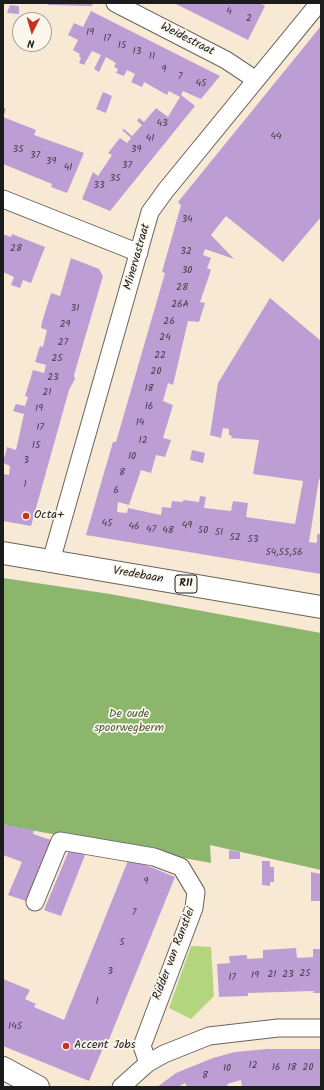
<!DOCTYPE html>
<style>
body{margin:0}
#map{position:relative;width:324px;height:1090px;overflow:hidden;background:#f7e9d4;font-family:Kalam,sans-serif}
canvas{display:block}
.frame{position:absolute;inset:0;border:4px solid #1c1c1c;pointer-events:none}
.north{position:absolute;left:12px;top:12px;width:40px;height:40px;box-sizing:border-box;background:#fbf7ec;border:1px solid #a29f99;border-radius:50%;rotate:185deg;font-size:11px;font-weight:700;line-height:16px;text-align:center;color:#1c1c1c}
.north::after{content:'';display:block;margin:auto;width:14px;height:18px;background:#c8321e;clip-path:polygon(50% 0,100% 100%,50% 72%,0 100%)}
</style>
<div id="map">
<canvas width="324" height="1090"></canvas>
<div class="frame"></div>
<div class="north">N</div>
</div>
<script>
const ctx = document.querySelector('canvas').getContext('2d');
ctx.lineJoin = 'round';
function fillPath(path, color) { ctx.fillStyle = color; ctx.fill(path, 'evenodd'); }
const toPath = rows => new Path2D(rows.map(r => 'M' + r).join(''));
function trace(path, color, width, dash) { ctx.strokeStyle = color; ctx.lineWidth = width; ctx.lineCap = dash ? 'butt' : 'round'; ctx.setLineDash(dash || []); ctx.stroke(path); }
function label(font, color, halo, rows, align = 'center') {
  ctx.font = font + ' Kalam,sans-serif'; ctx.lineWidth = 3.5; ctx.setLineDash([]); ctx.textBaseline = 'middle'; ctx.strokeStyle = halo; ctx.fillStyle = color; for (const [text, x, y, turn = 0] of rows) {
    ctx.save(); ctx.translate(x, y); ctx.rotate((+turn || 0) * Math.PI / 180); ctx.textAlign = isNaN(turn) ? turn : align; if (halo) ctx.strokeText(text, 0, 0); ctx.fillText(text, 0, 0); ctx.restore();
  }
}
fillPath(toPath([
 [191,946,211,947,214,996,191,1019,169,1008]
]), '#b2d57e');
fillPath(toPath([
 [3,578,110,594,321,633,321,870,210,845,211,863,3,825]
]), '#8db66d');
fillPath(toPath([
 [49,3,93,3,92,6,48,5],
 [174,3,260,3,265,6,248,40],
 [10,5,19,6,19,14,7,13],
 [91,11,220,76,201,99,183,91,181,95,195,106,110,211,82,199,93,172,98,176,112,155,108,153,120,138,127,143,131,138,122,130,124,129,132,136,142,125,137,121,139,118,144,122,156,108,168,117,180,97,169,91,167,95,144,82,142,87,131,82,135,74,127,70,124,76,116,73,118,69,114,67,116,63,106,57,99,72,94,69,101,55,92,51,84,65,79,63,81,58,79,56,80,54,73,50,78,40,68,35,74,23,83,27],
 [321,26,321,217,283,262,226,216,211,235,234,259,205,249,203,255,211,258,207,268,211,270,200,302,205,303,199,322,188,321,173,385,168,383,163,401,173,405,163,438,171,440,165,457,156,455,151,473,141,470,129,505,118,502,117,512,127,513,128,508,161,515,162,507,171,508,172,501,182,502,184,500,199,502,200,496,206,497,204,508,231,511,233,501,248,503,246,517,295,524,303,481,253,474,259,440,231,438,232,436,229,435,229,429,223,428,221,438,210,435,218,383,270,298,321,341,321,480,319,479,309,542,317,543,317,534,321,534,321,574,86,535,113,442,116,442,165,273,162,272,181,205,178,202],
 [103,92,112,96,106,113,96,109],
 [3,108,6,109,3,117,36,130,34,135,84,153,67,193,51,187,52,184,3,164],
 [3,234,11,237,12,234,45,247,31,283,23,280,20,288,11,285,14,277,3,272],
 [71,258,99,269,103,276,74,375,75,379,69,390,31,526,3,521,3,479,4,474,9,475,10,466,3,463,7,447,16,450,24,414,13,411,16,404,25,406,28,397,25,396,33,370,44,373,46,365,35,362,40,346,43,347,47,330,41,328,42,322,51,293,60,296],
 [192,450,205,453,203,463,190,460],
 [3,825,34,830,33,834,51,840,26,901,8,895,22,862,3,855],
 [70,848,85,855,61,916,44,910],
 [229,850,240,852,240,859,229,859],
 [129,858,175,877,108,1042,106,1041,89,1081,3,1046,3,979,30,990,25,999,36,1004,34,1007,64,1020],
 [262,861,270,861,270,867,274,867,274,882,270,882,270,886,262,885],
 [311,872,321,874,321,901,311,901],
 [296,948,297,958,313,957,313,949,321,949,321,993,313,993,314,991,248,993,248,996,219,997,217,964,230,963,229,956,247,955,247,959,263,958,263,950],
 [267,1049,321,1049,321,1087,242,1087,241,1080,227,1084,228,1087,187,1087,185,1083,178,1087,157,1087,176,1073,213,1058,235,1052]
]), '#bd9ed4');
const street = toPath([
 [115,3,226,60,256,80],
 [3,199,139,253],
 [51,561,150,212,166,190,319,3],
 [35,902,60,841,154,857,181,867,196,892,194,908,142,1046,148,1063],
 [121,1087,148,1063,164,1054,209,1036,278,1028,321,1028]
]);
const primary = toPath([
 [3,553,321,607],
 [3,1068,38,1087]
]);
trace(street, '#69645c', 19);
trace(primary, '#69645c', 24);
trace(street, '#fff', 17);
trace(primary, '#fff', 22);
trace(toPath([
 [3,1086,5,1087]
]), '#1c1c1c', 1);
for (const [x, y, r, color] of [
 [26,516,4,"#c8321e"],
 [66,1046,4,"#c8321e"]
]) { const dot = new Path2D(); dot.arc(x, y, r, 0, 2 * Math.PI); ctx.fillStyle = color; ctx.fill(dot); trace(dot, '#fbf7ec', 1.5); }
label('10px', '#443c4a', null, [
 ["4",229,12],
 ["2",249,19],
 ["19",90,33],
 ["17",107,39],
 ["15",122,46],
 ["13",137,52],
 ["11",152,57],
 ["9",164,70],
 ["7",180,77],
 ["45",201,84],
 ["43",162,124],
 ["44",276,137],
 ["41",150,139],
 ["35",18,150],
 ["39",136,150],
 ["37",35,156],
 ["39",51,162],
 ["37",127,166],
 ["41",68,168],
 ["35",115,179],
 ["33",99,186],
 ["34",187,220],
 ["28",16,249],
 ["32",186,252],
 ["30",187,271],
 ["28",182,288],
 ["26A",180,305],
 ["31",75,309],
 ["26",169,322],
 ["29",65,325],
 ["24",165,338],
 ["27",63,343],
 ["22",160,356],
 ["25",57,359],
 ["20",156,372],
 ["23",53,378],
 ["18",149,389],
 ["21",47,393],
 ["16",149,407],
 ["19",39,409],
 ["14",140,423],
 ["17",40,428],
 ["12",143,441],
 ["15",36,446],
 ["10",132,457],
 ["3",26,461],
 ["8",122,473],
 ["1",25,485],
 ["6",116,491],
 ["45",107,524],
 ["49",187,526],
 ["46",134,527],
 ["47",151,530],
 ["48",168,531],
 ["50",203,531],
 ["51",219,533],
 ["52",235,538],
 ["53",253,540],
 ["54,55,56",284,553],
 ["9",146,882],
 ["7",134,913],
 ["5",122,943],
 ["3",110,972],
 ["25",305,974],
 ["21",272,975],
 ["23",288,975],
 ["19",255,976],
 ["17",232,978],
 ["1",97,1002],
 ["145",15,1027],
 ["12",253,1066],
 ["16",276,1068],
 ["18",292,1068],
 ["20",308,1068],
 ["10",227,1069],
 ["8",205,1076]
]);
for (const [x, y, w] of [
 [186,584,22]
]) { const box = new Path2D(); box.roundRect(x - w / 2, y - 9, w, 18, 3); ctx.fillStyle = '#fbf7ec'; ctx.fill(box); trace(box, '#1c1c1c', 1); }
label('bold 11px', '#1c1c1c', null, [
 ["R11",186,584]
]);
label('12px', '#1c1c1c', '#fbf7ec', [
 ["Weidestraat",187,40,27],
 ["Minervastraat",138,257,-74],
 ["Vredebaan",138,576,10],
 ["Ridder van Ranstlei",175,954,-69]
]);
label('12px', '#1c1c1c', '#fbf7ec', [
 ["Octa+",34,516],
 ["Accent Jobs",74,1046]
], 'left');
label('12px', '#505d3e', '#fbf7ec', [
 ["De oude",129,715],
 ["spoorwegberm",129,729]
]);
</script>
